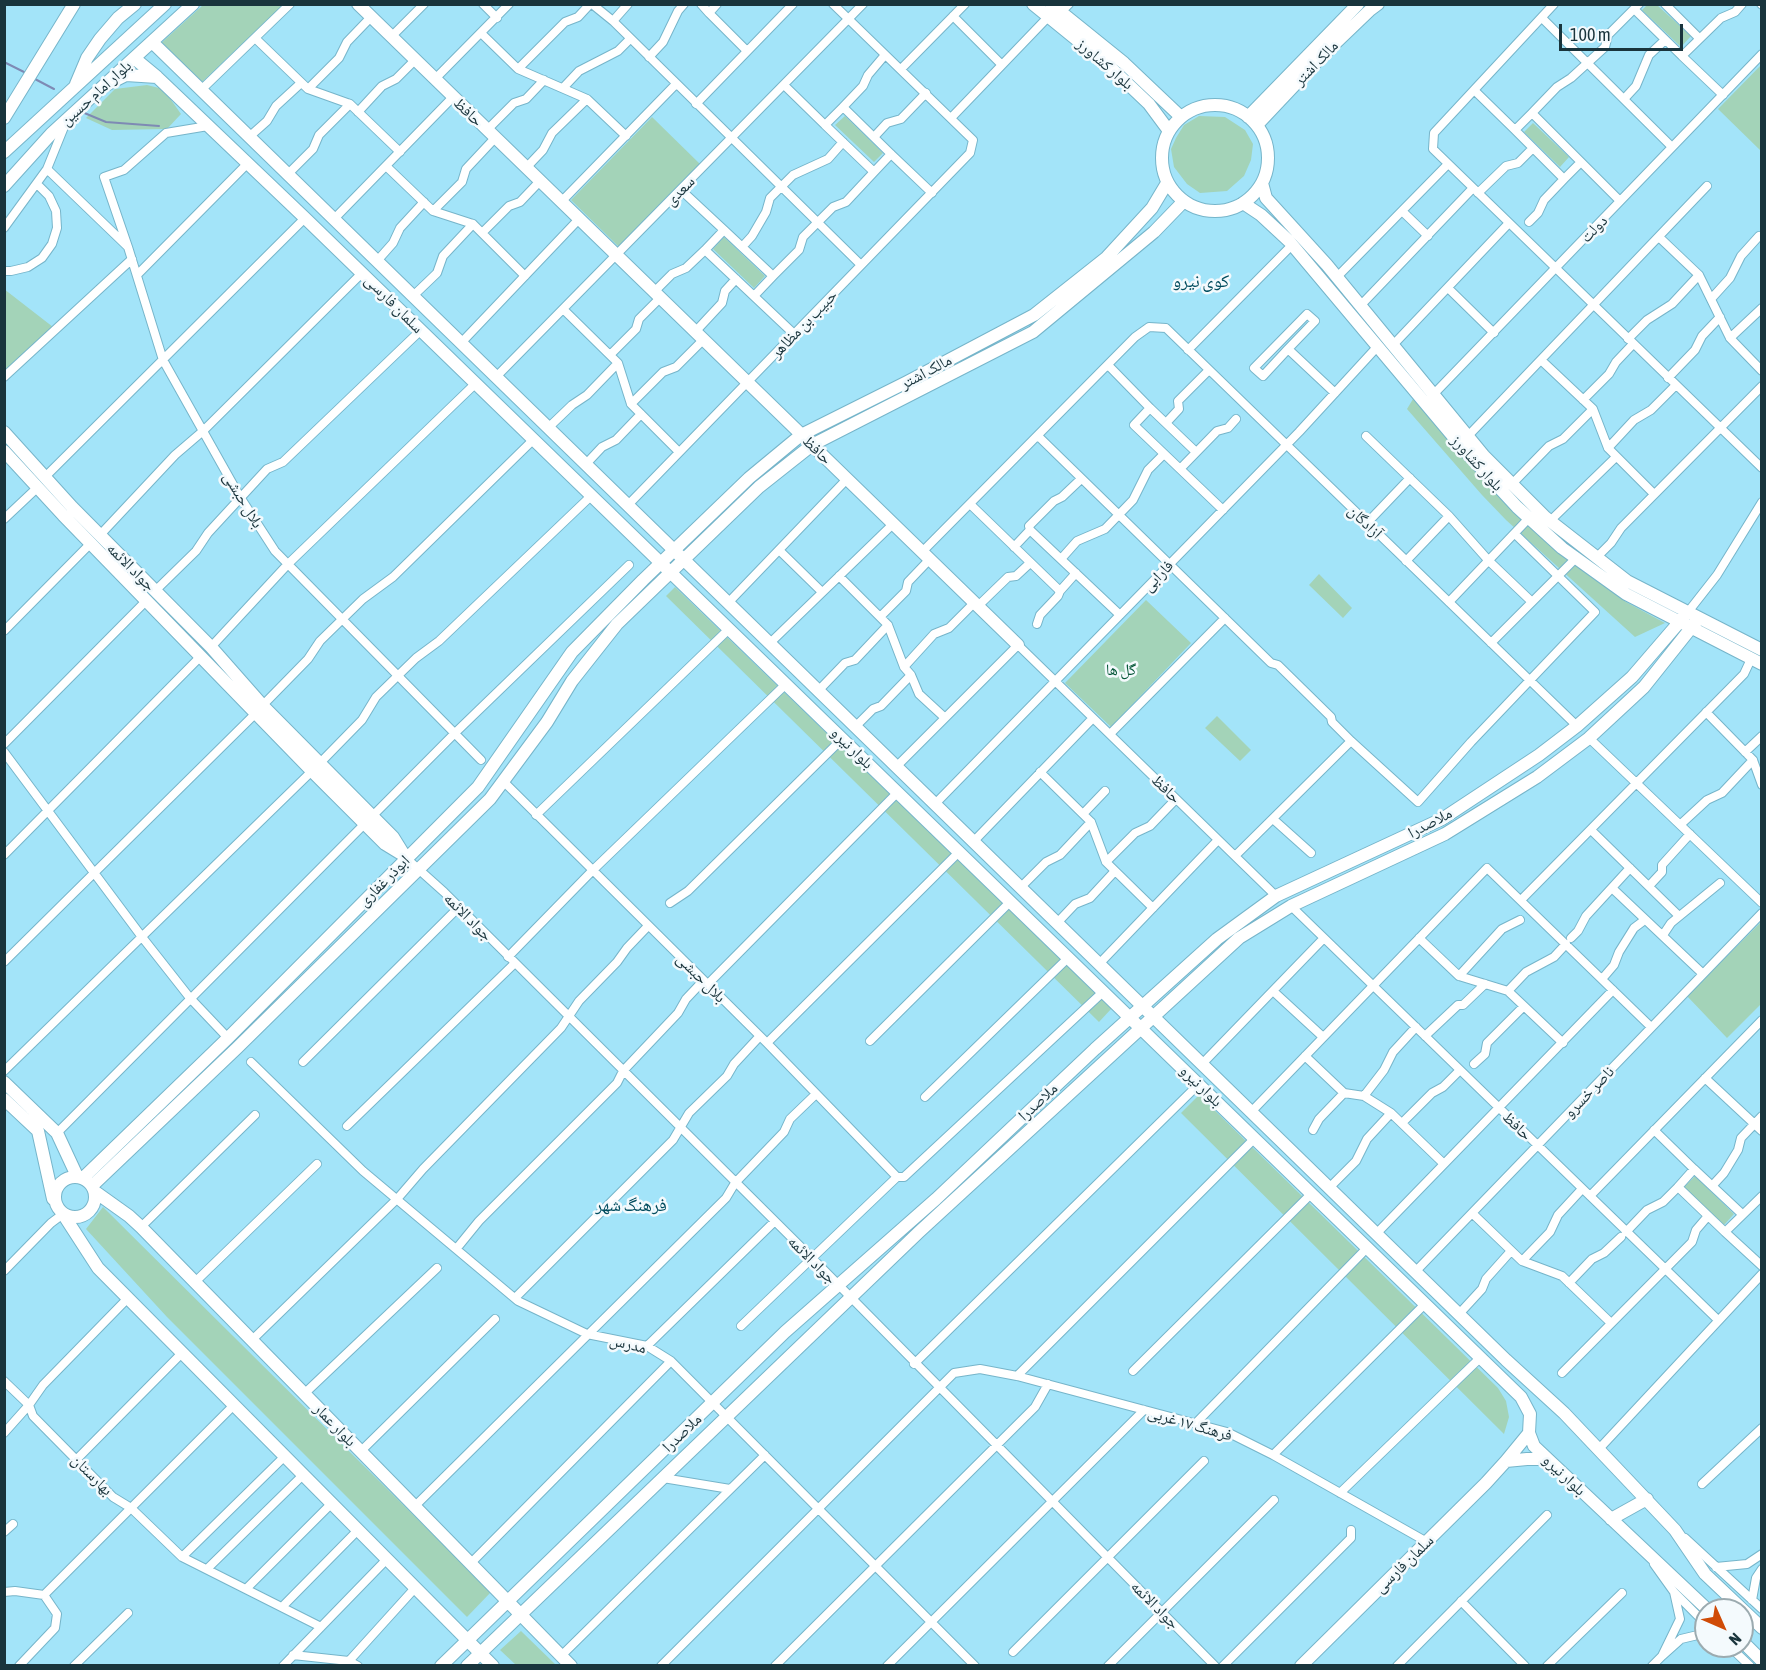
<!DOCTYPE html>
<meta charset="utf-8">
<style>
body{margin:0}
#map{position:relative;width:1766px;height:1670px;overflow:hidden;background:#a3e4f9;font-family:"Asap Condensed",sans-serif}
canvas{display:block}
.frame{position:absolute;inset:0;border:6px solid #19343c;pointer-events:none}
.north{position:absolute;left:1694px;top:1598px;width:60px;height:60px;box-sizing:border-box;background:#f4fafd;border:2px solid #9cabb0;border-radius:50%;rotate:135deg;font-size:16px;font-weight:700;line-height:24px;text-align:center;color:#19343c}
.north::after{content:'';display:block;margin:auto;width:21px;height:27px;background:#d04b07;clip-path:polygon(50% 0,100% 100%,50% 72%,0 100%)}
.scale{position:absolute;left:1559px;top:24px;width:124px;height:27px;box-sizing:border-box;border:3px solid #19343c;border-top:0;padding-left:8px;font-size:18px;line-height:21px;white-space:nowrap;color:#19343c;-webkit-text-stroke:4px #f4fafd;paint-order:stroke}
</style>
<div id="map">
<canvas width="1766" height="1670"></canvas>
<div class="frame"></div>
<div class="north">N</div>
<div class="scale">100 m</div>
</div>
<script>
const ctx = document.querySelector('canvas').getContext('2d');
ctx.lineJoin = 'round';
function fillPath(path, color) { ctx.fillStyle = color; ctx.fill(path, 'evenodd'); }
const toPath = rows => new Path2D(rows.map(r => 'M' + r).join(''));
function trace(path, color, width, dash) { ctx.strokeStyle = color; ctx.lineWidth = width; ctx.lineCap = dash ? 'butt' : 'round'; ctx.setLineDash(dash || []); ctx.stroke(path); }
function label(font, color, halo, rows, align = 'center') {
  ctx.font = font + ' "Asap Condensed","Noto Naskh Arabic",sans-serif'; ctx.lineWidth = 5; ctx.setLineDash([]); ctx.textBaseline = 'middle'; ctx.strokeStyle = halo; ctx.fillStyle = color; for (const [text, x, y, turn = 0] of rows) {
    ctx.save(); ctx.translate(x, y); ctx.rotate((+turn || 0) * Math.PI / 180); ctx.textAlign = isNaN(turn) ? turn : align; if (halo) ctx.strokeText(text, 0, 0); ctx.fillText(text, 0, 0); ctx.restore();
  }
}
fillPath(toPath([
 [1648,4,1657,5,1691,36,1681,47,1642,10],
 [203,5,283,5,200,84,159,45],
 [1761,65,1761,151,1718,109],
 [147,85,159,88,169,97,181,114,167,129,112,130,86,118,115,89],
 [845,116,883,153,874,162,835,125],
 [1199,116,1225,117,1245,130,1253,144,1251,160,1244,176,1227,191,1200,193,1187,184,1174,167,1171,149,1176,138,1184,125],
 [652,117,700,164,619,247,571,200],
 [1533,123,1569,157,1560,167,1524,132],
 [724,237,765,276,754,288,713,249],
 [4,289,53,327,4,375],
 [1413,399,1529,518,1626,602,1665,623,1635,637,1506,520,1482,495,1407,409],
 [1319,574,1352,608,1343,618,1309,585],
 [675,587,1112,1008,1099,1022,666,596],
 [1146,600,1191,643,1111,727,1065,683],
 [1217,716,1251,750,1240,761,1205,728],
 [1761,922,1761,1004,1727,1038,1687,996],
 [1199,1095,1498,1388,1506,1401,1509,1417,1504,1434,1181,1113],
 [1695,1176,1734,1214,1724,1225,1684,1187],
 [103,1207,491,1592,467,1617,167,1317,86,1229],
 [521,1631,556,1665,516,1665,500,1650]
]), '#a3d3b8');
trace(toPath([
 [4,62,26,73],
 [33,78,54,89],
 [82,112,106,122,159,126]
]), '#7e8ab4', 2);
const street = toPath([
 [483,4,497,18],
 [592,4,613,21,861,265],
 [701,4,709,13,717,4],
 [1554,4,1434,133,1433,149,1762,468],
 [1639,4,1634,9,1682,56,1721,18,1735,12,1742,4],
 [1665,4,1699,38],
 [1761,4,1762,5],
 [1061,12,1069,4],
 [709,13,747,51],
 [953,16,1002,65],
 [1542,18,1672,147],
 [613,21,628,4],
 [482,34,518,69,587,99,626,136],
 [391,37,424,4],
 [255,38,308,89,350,104,400,152],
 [1682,56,1723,95],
 [649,57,663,42,678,11,684,4],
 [518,69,565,22,578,17,590,4],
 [901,69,965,4],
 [435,79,509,4],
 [784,85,825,125],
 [563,88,579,71,618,51,630,39],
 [308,89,339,58,347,42,371,17],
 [201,90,290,4],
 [1474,90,1515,130],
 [1624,99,1636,86,1649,55,1665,40],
 [696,104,793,4],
 [843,107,863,86,868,75,885,55],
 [358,112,382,86,396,79,415,60],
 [1532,113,1557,87,1571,78,1605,47,1608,35,1634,9],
 [951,118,1049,16],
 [208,126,166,133,124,170,104,177,128,247,163,360,240,497,275,551,481,760],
 [487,130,514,103,526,99,544,80],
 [249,137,267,121,276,106,301,83],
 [874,137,887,123,901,119,926,93],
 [891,154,874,172,825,125,843,107,891,154,932,193],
 [1581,162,1564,179,1515,130,1532,113,1620,201],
 [386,166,433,211,473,224,525,276],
 [526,168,543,150,552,133,587,99],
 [47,169,127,246],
 [288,174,313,149,319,135,350,104],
 [681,190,724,230],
 [1478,193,1506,166,1518,163,1533,148],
 [561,202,676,84],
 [433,211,462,182,466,169,495,138],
 [1402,211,1428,236],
 [334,219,453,97],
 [1529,222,1538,213,1544,200,1564,179],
 [4,228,47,169,66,122],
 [482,233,509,206,520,202,540,181],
 [1659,237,1699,275,1730,338,1762,371],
 [742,247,752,236,766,212,770,198,793,175,828,159,843,142],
 [377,261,393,243,400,228,424,202],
 [4,271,11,271,28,267,42,258,52,244,57,228,56,211,49,196,37,184],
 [137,275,248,163],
 [773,276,799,250,803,237,833,207,846,202,874,172],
 [1337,277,1448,164],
 [1448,288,1494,333],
 [654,292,672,274,686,268,705,250],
 [413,296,437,273,443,256,473,224],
 [754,296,773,276,724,230,705,250,794,334],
 [1711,299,1730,278,1741,256,1759,236],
 [1361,305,1473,188],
 [563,309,618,363,631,404,679,452],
 [695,332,722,303,725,291,736,279],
 [1730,338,1762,308],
 [1628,339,1647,320,1672,304,1699,275],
 [461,343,579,219],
 [1393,345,1509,223],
 [1288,349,1263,376,1254,368,1307,314,1315,321,1288,349,1335,393],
 [1188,350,1292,245],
 [610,355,636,329,639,319,660,298],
 [1541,360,1593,409,1608,448,1654,494],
 [1108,365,1150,408],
 [4,377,132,259],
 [496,377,863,4],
 [1668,378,1695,350,1702,336,1720,317],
 [1430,398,1762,54],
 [1583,400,1609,374,1616,362,1633,344],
 [631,404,663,372,676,367,703,340],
 [1166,423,1179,409,1178,401,1209,370],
 [548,428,572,405,587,395,618,363],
 [1038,436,1271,663,1278,665,1331,717,1332,722,1351,741,1418,802,1471,742,1595,612,1515,534],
 [1366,436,1449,516,1489,561,1532,602],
 [1468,436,1707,186],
 [1608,448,1634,420,1651,410,1676,385],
 [1196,452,1150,408,1134,425,1223,510],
 [586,464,602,447,616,440,641,414],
 [1180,469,1217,431,1228,428,1236,419],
 [46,476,305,218],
 [1512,484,1549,446,1563,439,1593,409],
 [970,504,1060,591],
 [628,505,970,153,973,140,833,4],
 [4,519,38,487],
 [1550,521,1616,457],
 [1367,523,1410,478],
 [1030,530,1120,615],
 [100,535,175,455,203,431,362,273],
 [1014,547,1030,530,1029,526,1054,501,1062,497,1081,479],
 [779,550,822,592],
 [922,552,1135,337,1149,327,1166,328,1577,726],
 [1597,557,1611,543,1621,528,1762,386],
 [1061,559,1077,541,1105,529,1133,500,1148,470,1164,454],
 [1406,561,1449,516],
 [839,576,888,625,904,667,911,675,919,694,944,717],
 [155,591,196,551,208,533,267,469,283,462,420,331],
 [1449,602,1529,518],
 [728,603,847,479],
 [978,606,1008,577,1016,576,1030,563],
 [1688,612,1717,575,1762,502],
 [880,617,906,591,908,582,929,560],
 [1037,624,1040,615,1058,596,1060,591,1076,573],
 [4,631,91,543],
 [770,643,893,524],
 [1491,643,1576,558],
 [211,647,288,564,475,384],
 [904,667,934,634,949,628,974,603],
 [819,690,845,663,855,660,888,625],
 [262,706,308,659,320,641,363,599,393,577,533,440],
 [1706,712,1753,760,1762,785],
 [856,726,873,709,881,706,911,675],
 [1110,734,1225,618],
 [1589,738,1762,903],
 [4,744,147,600],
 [4,752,142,937,190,998,228,1038],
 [1745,752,1762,736],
 [319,764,362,720,376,697,416,658,439,641,591,496],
 [897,766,1018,645,1276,896],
 [1040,772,1091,822,1106,862,1153,908],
 [503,781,767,1043,897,1177],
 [935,804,1299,432,1378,346],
 [1083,814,1105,791],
 [536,815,729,629],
 [1273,819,1311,853],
 [1681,824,1707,800,1722,793,1753,760],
 [1591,830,1679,916],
 [974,841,1093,718],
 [4,855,201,656],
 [1235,856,1351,741],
 [406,858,444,892,812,1258,1215,1666],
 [1106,862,1135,833,1150,826,1176,799],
 [1649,886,1662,872,1662,865,1690,834],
 [1021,887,1046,862,1060,855,1091,822],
 [1612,888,1703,974],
 [1521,900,1744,674,1751,659],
 [670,903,688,891,842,739],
 [1291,906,1718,1320],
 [1058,922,1075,904,1090,898,1115,871],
 [1663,935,1671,923,1720,883],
 [1419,938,1459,976,1508,991,1563,1043],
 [1571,938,1578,931,1586,916,1630,868],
 [508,957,592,871,786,684],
 [4,962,256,713],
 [1100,963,1218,840],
 [1459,976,1502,929,1520,920],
 [1602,979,1614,965,1619,952,1634,928,1642,922],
 [707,985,898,792],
 [1273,991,1323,1037],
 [1508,991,1526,972,1554,957,1566,944],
 [1425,1036,1458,1005,1463,1005,1485,984],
 [870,1041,1011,901],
 [767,1043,960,851],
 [1305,1056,1344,1093,1364,1096,1391,1113,1444,1164],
 [251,1062,363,1171,518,1301,587,1334,647,1346,671,1361,975,1666],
 [303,1062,459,907],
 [1203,1063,1324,938],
 [1474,1064,1485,1054,1487,1043,1524,1006],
 [4,1071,312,771],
 [1705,1078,1762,1131],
 [1364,1096,1384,1070,1393,1052,1416,1027],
 [925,1097,1069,957],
 [1252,1111,1487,868,1651,1027],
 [1402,1123,1432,1093,1443,1087,1460,1070],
 [347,1126,515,963],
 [1313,1130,1319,1119,1344,1093],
 [1654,1130,1694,1169],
 [57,1133,455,733,629,565],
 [897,1177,904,1177,1104,991],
 [1712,1186,1724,1173,1738,1150,1741,1138,1762,1116],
 [1330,1187,1356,1161,1367,1139,1391,1113],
 [1590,1196,1762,1020],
 [1472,1213,1522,1261,1562,1276,1611,1323],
 [1742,1214,1694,1169,1678,1187,1725,1232,1762,1196],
 [141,1227,255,1115],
 [1626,1232,1647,1210,1663,1202,1678,1187],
 [1725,1232,1762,1266],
 [1377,1233,1613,990],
 [457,1248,479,1221,617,1083,623,1071,678,1013,686,999,703,981],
 [1522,1261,1550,1232,1558,1215,1582,1189],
 [4,1271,51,1223,63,1214],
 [1416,1271,1762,913],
 [195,1282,317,1164],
 [1569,1283,1592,1259,1604,1253,1621,1237],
 [515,1298,673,1140,689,1113,727,1076,734,1064,759,1037],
 [1459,1314,1482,1289,1486,1279,1511,1251],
 [741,1326,897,1177],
 [252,1340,398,1198,423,1169,561,1028,579,1001,617,962,627,948,648,926],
 [647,1346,774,1222],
 [914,1364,1199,1084],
 [1133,1371,1311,1194],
 [1562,1373,1692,1242,1696,1230,1708,1216],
 [1017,1376,1255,1138],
 [4,1381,29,1405,33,1416,113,1497,131,1508,182,1557,321,1627],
 [304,1394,437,1268],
 [1195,1424,1367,1248],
 [4,1433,29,1405,43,1385,128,1298],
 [1598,1450,1762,1274],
 [361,1451,495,1319],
 [1273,1455,1425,1304],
 [76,1460,182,1353],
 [663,1478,730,1489],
 [1702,1484,1762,1428],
 [1340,1493,1480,1358],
 [415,1506,726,1198,735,1183,784,1132,790,1119,816,1094],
 [4,1532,13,1524],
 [1685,1538,1762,1609],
 [182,1557,285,1456],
 [471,1563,671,1361],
 [1654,1564,1674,1592,1680,1619,1662,1656,1681,1639,1702,1634,1706,1635],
 [1716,1567,1747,1564,1762,1554],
 [207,1569,303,1475],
 [246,1589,332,1503],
 [4,1592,15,1591,44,1595],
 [1674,1592,1706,1624],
 [44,1595,234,1405],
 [1752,1600,1756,1578,1762,1569],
 [1461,1601,1525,1666],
 [282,1607,358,1530],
 [1729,1646,1750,1666],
 [1013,1652,1204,1461],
 [293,1655,349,1661],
 [561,1656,765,1455],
 [19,1666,55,1628,57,1614,44,1595],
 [74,1666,128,1613],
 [283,1666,387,1559],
 [358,1666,349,1661,415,1588],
 [661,1666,954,1373,980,1369,1017,1376,1227,1432,1273,1455,1427,1542],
 [775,1666,1035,1407,1048,1384],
 [887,1666,1144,1410],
 [1108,1666,1274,1500],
 [1223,1666,1351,1538,1351,1530],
 [1397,1666,1547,1515],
 [1547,1666,1622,1593],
 [1652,1666,1662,1656]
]);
const secondary = toPath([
 [358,4,1018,645],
 [1033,4,1108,65,1149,104,1169,131],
 [1051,4,1124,63,1181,117],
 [152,42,1506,1360,1564,1413,1675,1530,1705,1574,1762,1628],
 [134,58,157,77],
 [76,84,87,58,100,39,118,18,135,4],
 [102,87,126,75,157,77,305,218,1521,1397,1530,1414,1529,1433,1534,1446,1708,1610],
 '1162 158a53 53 0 1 1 106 0a53 53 0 1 1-106 0Z',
 [1248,117,1358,4],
 [4,118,74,4],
 [1257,125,1323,55,1370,10,1378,4],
 [4,152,165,4],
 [1262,183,1266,198,1327,265,1484,456,1545,517,1627,581,1762,650],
 [4,186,51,134,193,4],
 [1243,203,1261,215,1289,241,1467,453,1517,507,1562,548,1626,594,1762,664],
 [4,432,72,507,211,647,263,706,393,837,406,858],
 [4,451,63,515,312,771,385,844,403,855],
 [4,1082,57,1133,77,1176],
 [4,1099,38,1131,53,1199],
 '55 1197a20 20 0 1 1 40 0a20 20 0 1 1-40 0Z',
 [83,1178,228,1038,478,787,572,652,643,580,749,478,801,435,907,382,1034,315,1106,258,1152,208,1167,183],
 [92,1186,237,1048,490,799,547,722,572,681,617,624,759,487,812,445,1033,332,1154,232,1183,202],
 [94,1191,129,1216,141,1227,571,1666],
 [63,1214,98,1268,493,1666],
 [1529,1433,1506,1461,1527,1459,1547,1459],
 [1611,1519,1647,1499],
 [1742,1641,1762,1661],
 [441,1666,785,1332,936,1199,1095,1049,1217,939,1276,896,1442,819,1539,755,1577,726,1632,677,1688,612],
 [467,1666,919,1232,1239,938,1291,906,1445,834,1537,777,1589,738,1644,687,1699,618],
 [1301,1666,1486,1483,1506,1461]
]);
trace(street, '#76b5ca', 10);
trace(secondary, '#76b5ca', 14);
trace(street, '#fff', 8);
trace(secondary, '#fff', 12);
label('16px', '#19343c', '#f4fafd', [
 ["مالک اشتر",1316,63,-46],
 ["بلوار کشاورز",1105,64,41],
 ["بلوار امام حسین",96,93,-42],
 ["حافظ",468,112,44],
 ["سعدی",680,191,-45],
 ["دولت",1594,229,-46],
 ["سلمان فارسی",394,304,45],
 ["حبیب بن مظاهر",804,324,-46],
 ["مالک اشتر",926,372,-28],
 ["حافظ",817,450,44],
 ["بلوار کشاورز",1477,463,48],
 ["بلال حبشی",243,500,59],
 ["آزادگان",1365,522,44],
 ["جواد الائمه",131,567,45],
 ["فارابی",1158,576,-46],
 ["بلوار نیرو",852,748,44],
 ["حافظ",1166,789,44],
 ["ملاصدرا",1430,823,-28],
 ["ابوذر غفاری",384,881,-45],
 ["جواد الائمه",468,917,45],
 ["بلال حبشی",701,978,45],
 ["بلوار نیرو",1201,1086,44],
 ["ناصر خسرو",1589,1092,-46],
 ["ملاصدرا",1038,1102,-43],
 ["حافظ",1517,1126,44],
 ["جواد الائمه",812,1260,45],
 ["مدرس",628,1344,14],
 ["فرهنگ ۱۷ غربی",1190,1424,16],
 ["بلوار عمار",335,1425,46],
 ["ملاصدرا",682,1433,-44],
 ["بهارستان",92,1475,45],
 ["بلوار نیرو",1564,1475,43],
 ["سلمان فارسی",1404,1564,-44],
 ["جواد الائمه",1155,1605,45]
]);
label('16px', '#055738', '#f4fafd', [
 ["گل ها",1121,670]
]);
label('18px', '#004c5e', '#f4fafd', [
 ["کوی نیرو",1201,281],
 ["فرهنگ شهر",631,1205]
]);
</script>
